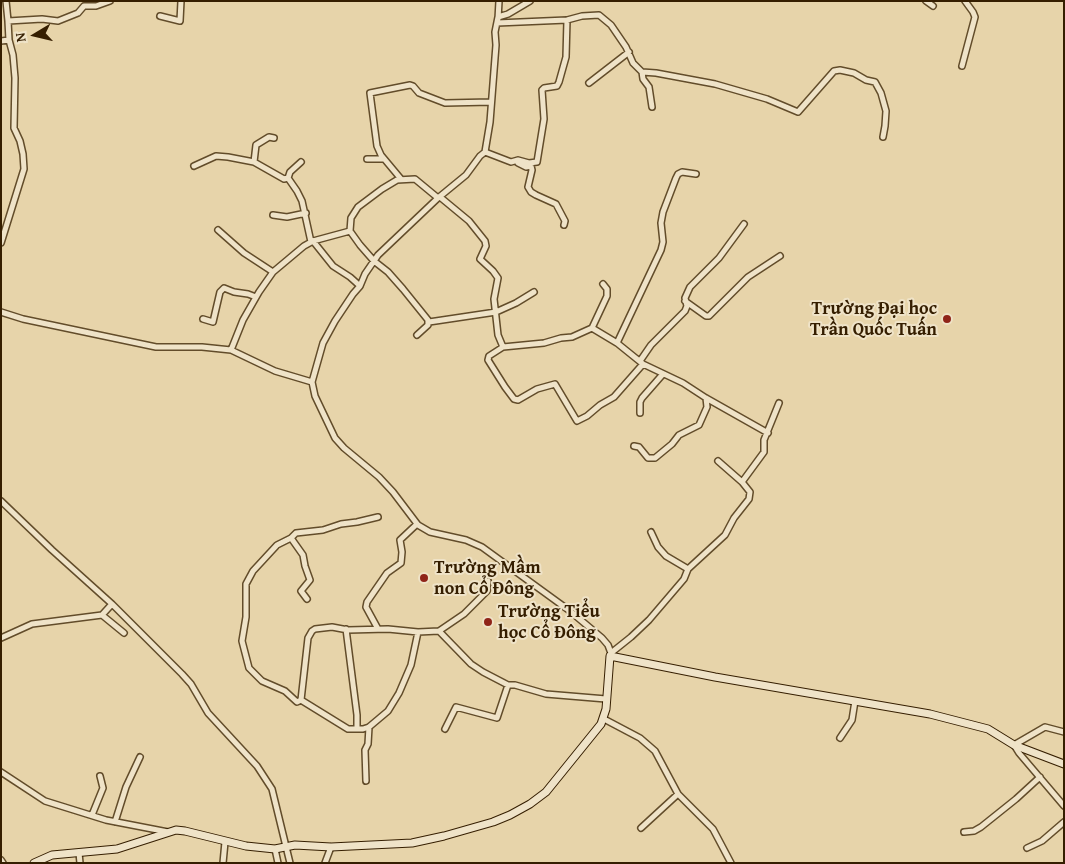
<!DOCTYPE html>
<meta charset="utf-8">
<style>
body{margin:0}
#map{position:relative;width:1065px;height:864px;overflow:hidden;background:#e7d4aa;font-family:"Gentium Book Plus",serif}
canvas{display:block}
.frame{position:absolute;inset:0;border:2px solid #351e00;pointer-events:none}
.north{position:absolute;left:10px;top:10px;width:50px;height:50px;-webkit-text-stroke:4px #efe3c8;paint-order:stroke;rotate:261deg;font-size:14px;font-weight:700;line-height:20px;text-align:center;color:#351e00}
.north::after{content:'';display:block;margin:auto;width:18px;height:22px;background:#351e00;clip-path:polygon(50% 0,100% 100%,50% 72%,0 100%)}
</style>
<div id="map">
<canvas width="1065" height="864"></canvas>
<div class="frame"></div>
<div class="north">N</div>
</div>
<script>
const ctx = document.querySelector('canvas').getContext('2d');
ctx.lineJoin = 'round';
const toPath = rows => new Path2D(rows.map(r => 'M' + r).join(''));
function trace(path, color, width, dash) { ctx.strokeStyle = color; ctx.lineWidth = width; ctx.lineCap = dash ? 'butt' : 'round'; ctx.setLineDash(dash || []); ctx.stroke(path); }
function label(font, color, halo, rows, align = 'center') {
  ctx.font = font + ' "Gentium Book Plus",serif'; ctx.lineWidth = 4; ctx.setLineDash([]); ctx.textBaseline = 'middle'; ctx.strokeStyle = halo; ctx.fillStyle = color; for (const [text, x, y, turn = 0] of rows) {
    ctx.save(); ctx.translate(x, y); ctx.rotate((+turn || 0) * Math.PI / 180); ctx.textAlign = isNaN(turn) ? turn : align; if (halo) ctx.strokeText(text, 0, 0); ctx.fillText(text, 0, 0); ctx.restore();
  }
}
const street = toPath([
 [6,1,8,21],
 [530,1,508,14,498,17,495,32,496,45,490,122,485,152,480,156,466,175,438,198,378,255,365,274,360,286,353,294,335,321,323,343,312,382,315,396,335,438,344,448,379,477,393,492,418,525,430,532,466,540,482,547,570,611,602,638,608,645,611,653,610,656],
 [926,1,933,6],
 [160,16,180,21,181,1],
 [498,19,499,1],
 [497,23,567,20,582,16,599,15,611,25,626,47,633,63,642,72,656,73,715,84,767,99,798,112,834,71,840,70,854,73,866,80,875,82,881,93,886,111,885,126,883,137],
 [1,41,9,40],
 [962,66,975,17,973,12,965,1],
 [642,72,643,79,649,87,652,107],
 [589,83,629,52],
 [485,152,511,162,518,160,529,163,537,162,544,119,542,90,544,88,557,86,559,82,566,57,567,20],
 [367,159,384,159],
 [254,162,256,145,269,137,274,138],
 [518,163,526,167,531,166,532,170,528,187,531,192,536,195,556,204,565,221,564,225],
 [194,166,216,156,228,157,254,162,284,179,288,178,297,191,302,201,311,242],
 [288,178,290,172,301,162],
 [401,179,381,155,377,146,370,93,410,85,413,86,419,93,445,103,491,102],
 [440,197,469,221,485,241,486,246,480,259,493,271,498,278,494,299,498,335,503,347,544,343,561,338,572,337,592,328,607,296,607,289,603,284],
 [273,215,287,217,306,213],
 [218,230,244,253,273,272],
 [313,241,333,266,350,277,360,286],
 [1,243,24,169,23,154,20,141,14,128,15,78,13,55,9,40,8,21,42,19,58,21,78,13,84,6,96,6,110,1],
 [685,301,706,316,709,316,748,277,780,256],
 [1,312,23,319,156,347,202,347,231,350,275,371,312,382],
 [203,319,213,322,220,292,224,288,234,292,248,294,256,297],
 [429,322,496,312,516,303,534,292],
 [592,328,617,343,643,364,683,383,706,398,768,433],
 [417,335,428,325,428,320,403,289,388,272,374,261,360,245,350,231,351,218,358,207,382,189,397,180,415,179,438,198],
 [617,343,661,250,663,242,661,223,663,212,676,178,678,174,682,172,696,174],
 [503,347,489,356,488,360,505,387,514,399,518,400,537,389,555,384,577,421,587,416,600,405,614,397,643,364],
 [231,350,243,320,259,292,273,272,304,246,313,241,350,231],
 [640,361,651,345,685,311,687,306,685,298,690,287,719,258,744,224],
 [640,413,640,402,642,398,663,374],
 [634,446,639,447,648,458,655,458,672,444,679,435,699,425,707,407,706,398],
 [742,482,764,452,764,440,779,403],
 [1,501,52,550,112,604,182,674,191,684,208,713,257,766,272,789,290,863],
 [378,517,357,522,341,524,323,530,296,533,291,538,277,545,253,571,246,584,246,617,242,641,249,668,262,681,285,691,297,702,301,700,348,729,363,729,369,727,388,711,399,693,411,665,418,632,439,631,464,614,487,591,488,581],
 [651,532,658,547,666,556,688,569],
 [291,538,303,555,305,566,310,580,301,591,307,599],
 [102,615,124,633],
 [346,629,357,715,357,729],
 [378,629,366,607,367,602,387,573,401,563,402,552,400,540,417,524],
 [439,631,471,664,483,672,508,685,515,685,546,694,606,699],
 [1,638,32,624,102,615,112,604],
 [611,653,631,637,649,620,684,579,688,569,725,535,734,518,749,499,750,492,742,482,718,461],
 [301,700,308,638,312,631,315,629,332,627,348,630,388,629,418,632],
 [604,719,640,738,655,751,678,794,713,829,731,863],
 [445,729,456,707,497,718,508,685],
 [1064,732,1045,727,1014,745,1019,753,1064,806],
 [840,738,852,720,855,701],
 [1,772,45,801,106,820,168,832],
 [366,781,365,750,368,744,369,727],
 [92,815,103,788,100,776],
 [115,822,126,787,140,757],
 [641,828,678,794],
 [964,832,974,831,981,827,1016,799,1040,777],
 [1027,848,1042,841,1064,822],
 [275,849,278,863],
 [79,853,80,863],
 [1,860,3,863],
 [223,863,225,842],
 [325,863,331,847]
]);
const secondary = toPath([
 [34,863,52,855,117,849,176,830,185,831,246,846,275,849,295,845,331,847,412,843,444,836,493,822,510,815,530,804,546,792,601,724,606,709,610,656,715,677,930,714,988,729,1014,745,1064,764]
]);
trace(street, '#624c2a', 8);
trace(secondary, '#351e00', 9);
trace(street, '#efe3c8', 5);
trace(secondary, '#efe3c8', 7);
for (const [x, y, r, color] of [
 [947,319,5,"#8f2418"],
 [424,578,5,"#8f2418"],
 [488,622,5,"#8f2418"]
]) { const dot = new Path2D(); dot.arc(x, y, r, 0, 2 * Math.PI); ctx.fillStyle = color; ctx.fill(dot); trace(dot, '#efe3c8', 2); }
label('bold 18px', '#351e00', '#efe3c8', [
 ["Trường Đại học",937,309,"right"],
 ["Trần Quốc Tuấn",937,330,"right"],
 ["Trường Mầm",434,568],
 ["non Cổ Đông",434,589],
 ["Trường Tiểu",498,612],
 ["học Cổ Đông",498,633]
], 'left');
</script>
